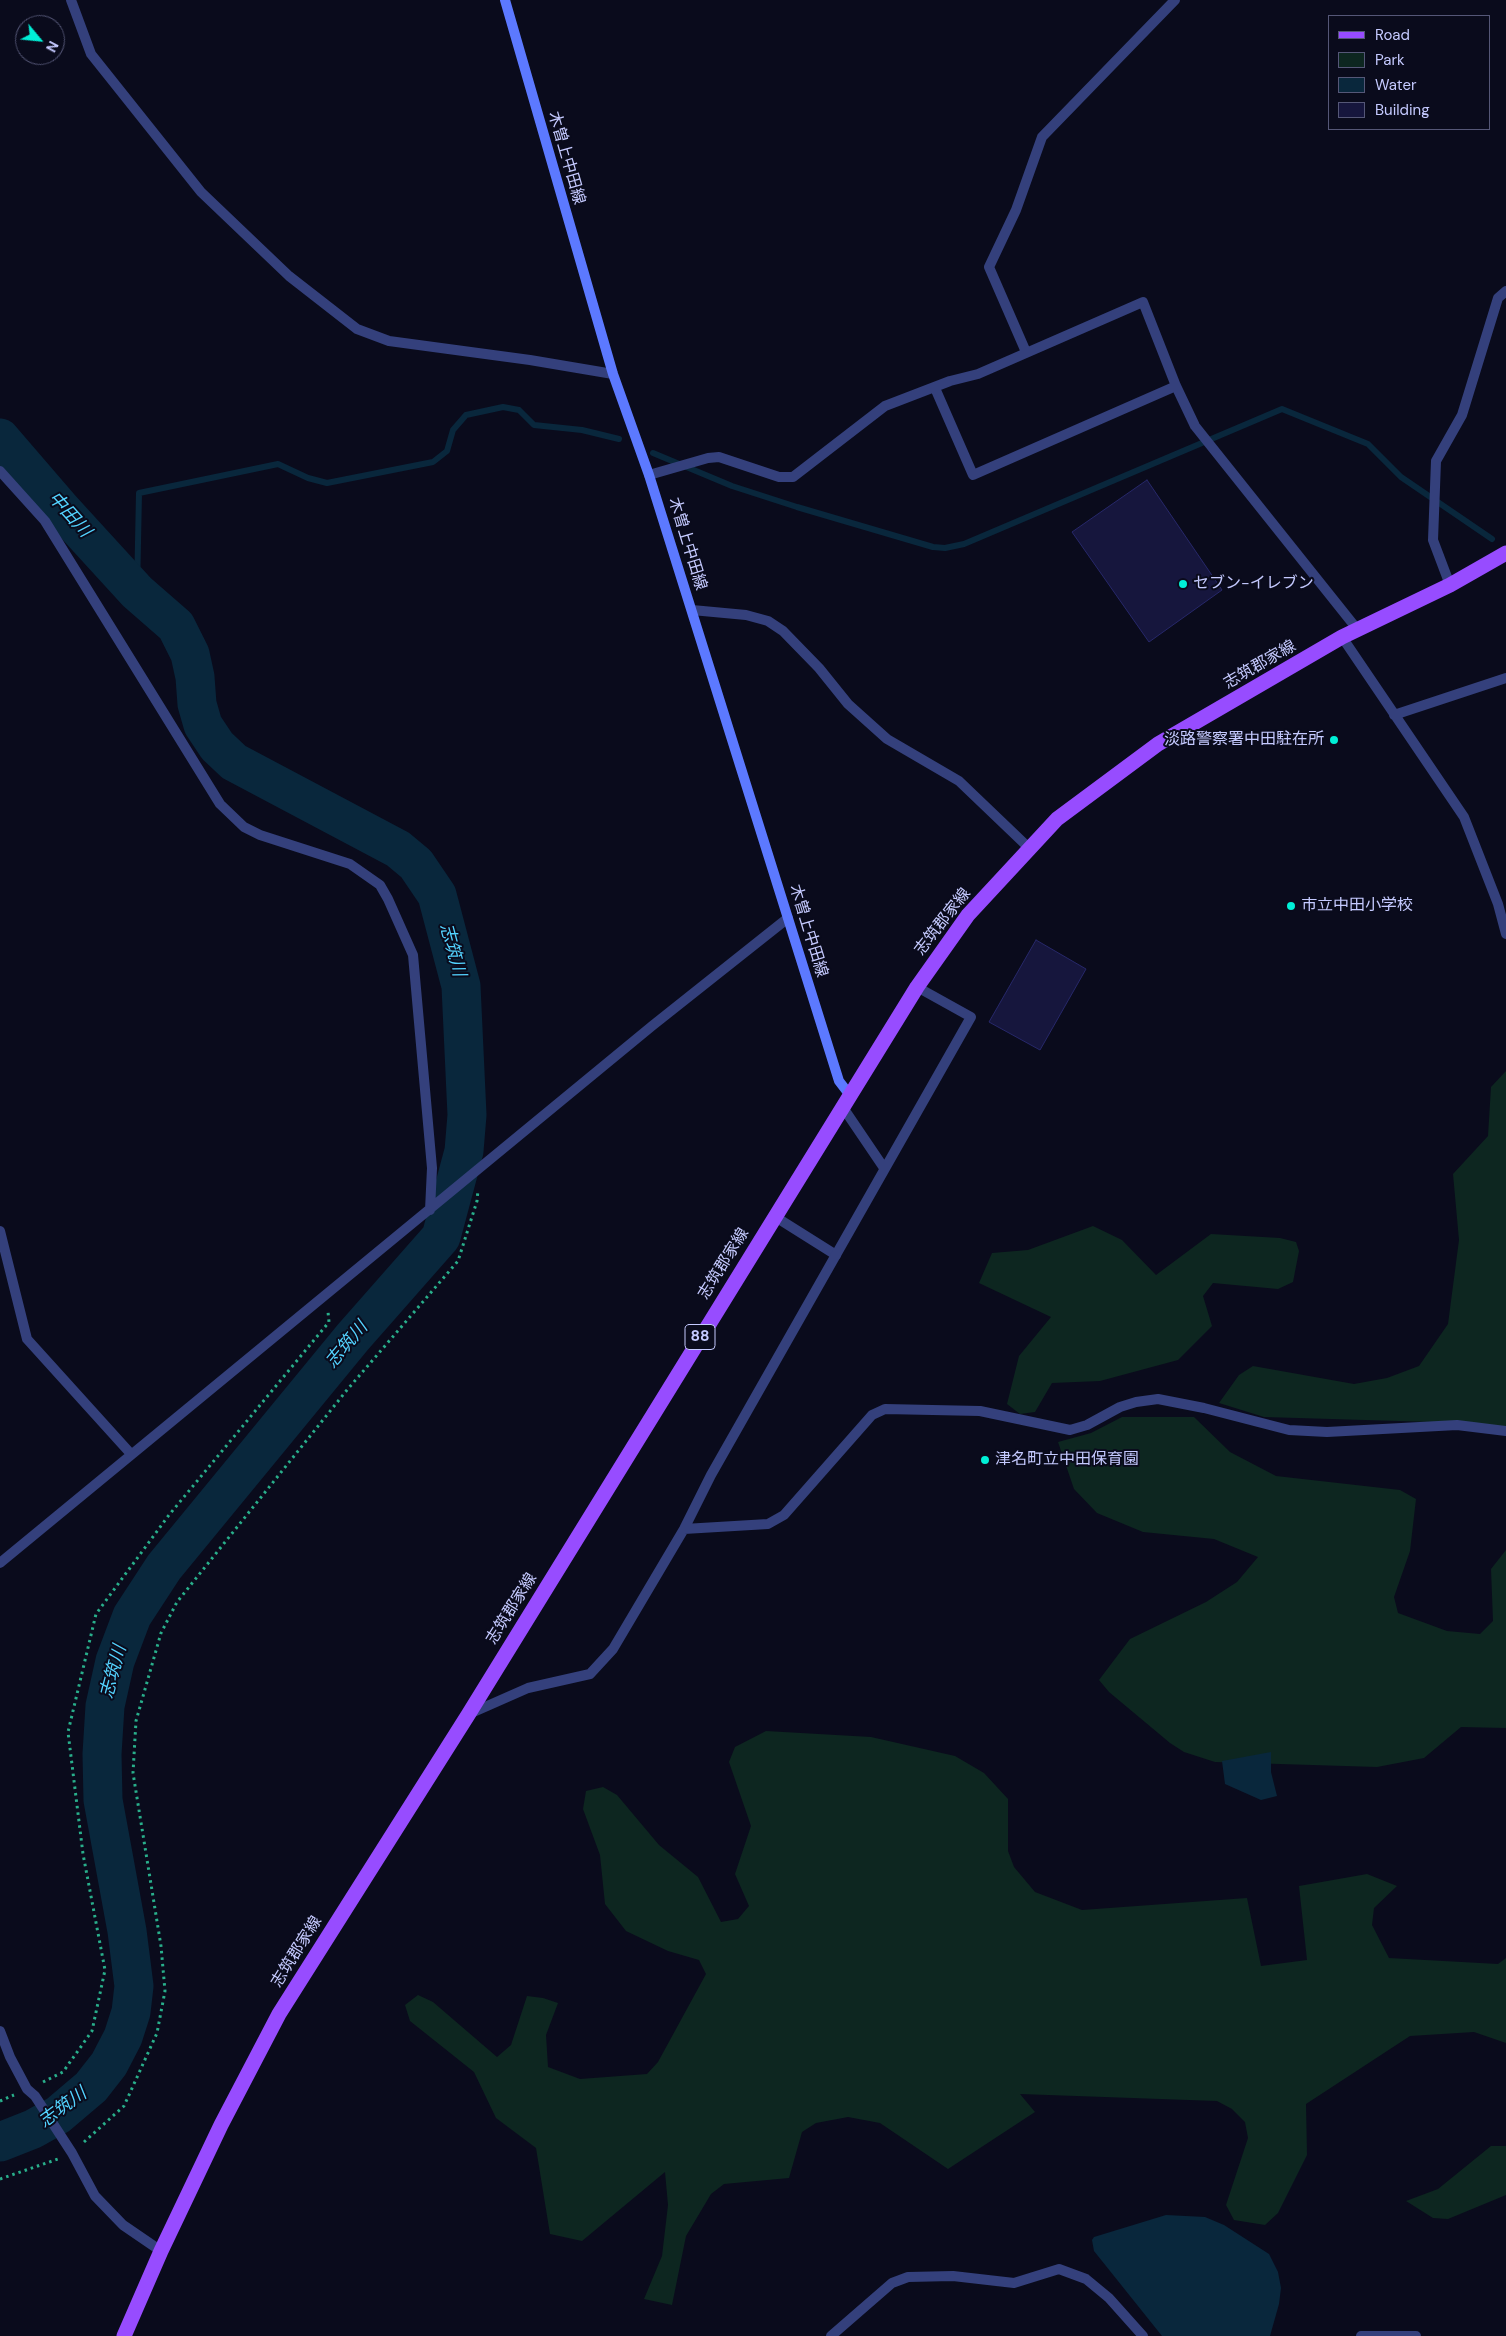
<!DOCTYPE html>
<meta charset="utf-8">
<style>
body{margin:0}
#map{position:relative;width:1506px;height:2336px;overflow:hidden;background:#0a0b1c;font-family:"DM Sans",sans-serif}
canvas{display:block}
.legend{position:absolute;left:1328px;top:15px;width:162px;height:115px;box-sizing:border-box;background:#0a0b1c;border:1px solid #555777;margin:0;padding:6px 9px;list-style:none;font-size:15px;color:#c5caff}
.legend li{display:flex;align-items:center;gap:10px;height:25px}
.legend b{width:25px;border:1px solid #555777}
.north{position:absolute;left:15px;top:15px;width:50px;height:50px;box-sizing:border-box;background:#0a0b1c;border:1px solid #555777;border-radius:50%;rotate:118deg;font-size:14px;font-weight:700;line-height:20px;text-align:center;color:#c5caff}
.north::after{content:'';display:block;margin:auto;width:18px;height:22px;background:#00f0d7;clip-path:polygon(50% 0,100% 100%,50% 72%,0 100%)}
</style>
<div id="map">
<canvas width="1506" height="2336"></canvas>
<ul class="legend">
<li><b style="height:6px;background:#974cff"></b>Road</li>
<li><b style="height:14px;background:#0d2620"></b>Park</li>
<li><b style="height:14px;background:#09273c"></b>Water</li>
<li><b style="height:14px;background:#16163d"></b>Building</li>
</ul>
<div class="north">N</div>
</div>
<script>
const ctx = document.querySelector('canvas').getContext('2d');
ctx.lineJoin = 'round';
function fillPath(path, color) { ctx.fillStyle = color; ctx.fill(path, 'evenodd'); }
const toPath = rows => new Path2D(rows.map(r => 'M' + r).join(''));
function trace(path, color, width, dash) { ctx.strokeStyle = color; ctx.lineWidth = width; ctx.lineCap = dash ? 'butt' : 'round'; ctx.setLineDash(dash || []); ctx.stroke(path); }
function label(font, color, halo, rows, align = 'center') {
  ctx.font = font + ' "DM Sans","Noto Sans JP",sans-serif'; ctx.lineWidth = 4; ctx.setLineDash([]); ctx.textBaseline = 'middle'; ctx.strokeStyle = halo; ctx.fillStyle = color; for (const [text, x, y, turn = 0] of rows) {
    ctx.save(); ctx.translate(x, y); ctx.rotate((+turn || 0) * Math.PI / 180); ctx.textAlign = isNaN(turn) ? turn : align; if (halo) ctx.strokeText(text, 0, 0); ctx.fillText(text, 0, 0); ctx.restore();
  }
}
fillPath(toPath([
 [1506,1071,1506,1432,1432,1422,1264,1417,1219,1403,1239,1375,1253,1366,1354,1384,1387,1378,1419,1366,1448,1324,1459,1240,1453,1174,1488,1136,1491,1087],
 [1093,1226,1122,1240,1156,1275,1211,1234,1280,1238,1296,1242,1299,1251,1293,1282,1278,1289,1213,1283,1203,1296,1212,1326,1178,1360,1100,1381,1052,1383,1035,1412,1020,1414,1007,1404,1019,1356,1051,1317,979,1283,992,1253,1028,1250],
 [1122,1417,1194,1417,1230,1452,1276,1476,1400,1490,1416,1499,1410,1551,1394,1597,1398,1613,1447,1631,1480,1634,1493,1621,1491,1569,1506,1550,1506,1728,1461,1727,1424,1758,1377,1767,1215,1762,1184,1752,1170,1743,1109,1692,1099,1680,1130,1639,1206,1602,1237,1582,1258,1557,1214,1539,1143,1532,1097,1513,1074,1489,1058,1442,1091,1433],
 [766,1731,871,1737,955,1756,984,1773,1008,1799,1008,1851,1014,1867,1035,1892,1082,1910,1247,1898,1261,1966,1307,1960,1299,1886,1367,1874,1397,1886,1374,1908,1372,1925,1389,1958,1498,1964,1506,1958,1506,2043,1474,2032,1410,2036,1306,2104,1307,2155,1278,2213,1265,2225,1234,2220,1226,2205,1248,2138,1245,2122,1232,2109,1217,2101,1020,2094,1035,2112,948,2169,880,2123,848,2117,816,2123,802,2132,789,2178,724,2184,711,2194,686,2236,672,2305,644,2299,662,2256,668,2205,665,2172,582,2241,550,2234,536,2148,496,2118,474,2072,410,2021,405,2005,418,1995,433,2002,497,2057,511,2045,527,1996,543,1998,558,2003,546,2035,548,2067,580,2079,647,2074,658,2062,706,1974,699,1960,668,1951,626,1931,605,1904,600,1855,583,1809,586,1791,603,1787,617,1795,659,1845,698,1877,721,1922,738,1919,749,1906,735,1874,751,1826,729,1762,735,1747],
 [1491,2146,1506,2146,1506,2195,1448,2219,1433,2218,1406,2201,1438,2189]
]), '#0d2620');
fillPath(toPath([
 [1271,1752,1271,1772,1277,1796,1261,1800,1225,1784,1222,1761],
 [1166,2215,1205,2217,1224,2225,1269,2254,1278,2272,1281,2288,1279,2304,1270,2336,1162,2336,1094,2251,1092,2240,1094,2237]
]), '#09273c');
trace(toPath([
 [653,453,732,486,797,507,933,547,945,548,964,544,1282,409,1368,444,1401,477,1492,539],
 [137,592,139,493,278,464,308,478,327,483,433,462,447,451,453,430,466,415,503,407,519,410,534,425,582,430,619,439]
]), '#09273c', 6);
trace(toPath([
 [0,438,62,510,137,592,176,626,190,654,195,677,197,704,203,725,217,746,234,762,398,849,416,864,437,895,461,986,467,1115,464,1151,441,1237,353,1337,164,1567,132,1616,115,1661,105,1706,102,1754,103,1800,127,1931,134,1986,131,2012,123,2037,109,2064,91,2087,58,2115,33,2129,0,2142]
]), '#09273c', 39);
const building = toPath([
 [1147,480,1222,590,1149,642,1072,532,1147,480],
 [1036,940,1086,969,1040,1050,989,1022,1036,940]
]);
fillPath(building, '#16163d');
trace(building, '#27286a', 1);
trace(toPath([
 [43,2082,63,2072,92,2031,105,1970,83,1854,68,1732,96,1614,169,1515,329,1322,328,1312],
 [0,2101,14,2095],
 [84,2142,124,2106,157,2033,165,1991,161,1946,133,1773,136,1721,161,1633,177,1602,347,1390,458,1261,477,1201,478,1190],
 [0,2179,58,2159]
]), '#29af8b', 3, [2.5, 4]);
trace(toPath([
 [774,1216,836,1255]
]), '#34407c', 10);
trace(toPath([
 [71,0,91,54,201,192,289,276,357,329,389,341,530,360,613,374],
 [1026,352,989,267,1016,210,1042,137,1175,0],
 [935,388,973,475,1176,386],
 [0,471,45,521,220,804,244,827,260,835,350,864,380,885,388,899,413,955,432,1168,430,1210],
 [649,475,708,458,719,457,779,477,793,477,885,406,950,381,978,374,1143,302,1176,386,1195,426,1357,629],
 [1450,585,1433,540,1436,461,1462,415,1498,298,1506,291],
 [692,610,746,615,768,621,783,631,819,668,848,704,887,739,959,781,1029,848],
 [1342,637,1464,817,1498,904,1506,934],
 [1394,715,1506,678],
 [842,1106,884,1168],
 [0,1231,27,1339,131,1454],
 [684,1529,768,1524,784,1515,872,1415,885,1409,980,1411,1070,1430,1087,1425,1120,1407,1136,1402,1158,1399,1204,1408,1289,1430,1327,1432,1457,1425,1506,1431],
 [0,1563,652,1026,788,918],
 [469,1714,528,1688,590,1674,613,1649,684,1529,711,1475,971,1017,917,987],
 [0,2031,10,2057,27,2089,35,2096,72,2153,95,2196,123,2225,161,2251],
 [831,2336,892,2283,908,2277,953,2276,1014,2283,1059,2269,1086,2279,1109,2298,1143,2336],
 [1361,2336,1416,2336]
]), '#34407c', 10);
trace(toPath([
 [505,0,613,374,649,475,839,1081,849,1094]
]), '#5c79ff', 10);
trace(toPath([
 [124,2336,161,2251,221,2125,279,2014,468,1715,917,987,968,915,1057,819,1158,744,1342,637,1450,585,1506,553]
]), '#974cff', 15);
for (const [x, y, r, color] of [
 [1183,584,5,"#00f0d7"],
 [1334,740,5,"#00f0d7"],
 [1291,906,5,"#00f0d7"],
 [985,1460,5,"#00f0d7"]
]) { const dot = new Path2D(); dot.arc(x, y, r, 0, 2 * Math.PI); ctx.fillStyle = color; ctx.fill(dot); trace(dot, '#0a0b1c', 2); }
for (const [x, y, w] of [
 [700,1337,30]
]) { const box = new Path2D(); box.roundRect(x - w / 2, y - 12.5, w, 25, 4); ctx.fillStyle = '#0a0b1c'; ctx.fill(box); trace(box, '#c5caff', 1); }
label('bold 15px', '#c5caff', null, [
 ["88",700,1337]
]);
label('16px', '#c5caff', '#0a0b1c', [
 ["木曽上中田線",566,158,74],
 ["木曽上中田線",687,544,73],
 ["志筑郡家線",1260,665,-30],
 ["志筑郡家線",943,922,-52],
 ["木曽上中田線",808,931,73],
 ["志筑郡家線",724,1264,-58],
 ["志筑郡家線",512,1609,-58],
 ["志筑郡家線",297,1952,-58]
]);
label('16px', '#c5caff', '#0a0b1c', [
 ["セブン-イレブン",1193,584],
 ["淡路警察署中田駐在所",1324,740,"right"],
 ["市立中田小学校",1301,906],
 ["津名町立中田保育園",995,1460]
], 'left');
label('italic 18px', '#53d3ff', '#0a0b1c', [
 ["中田川",69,515,48],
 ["志筑川",452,950,75],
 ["志筑川",347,1345,-50],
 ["志筑川",114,1672,-75],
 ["志筑川",63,2108,-36]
]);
</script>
